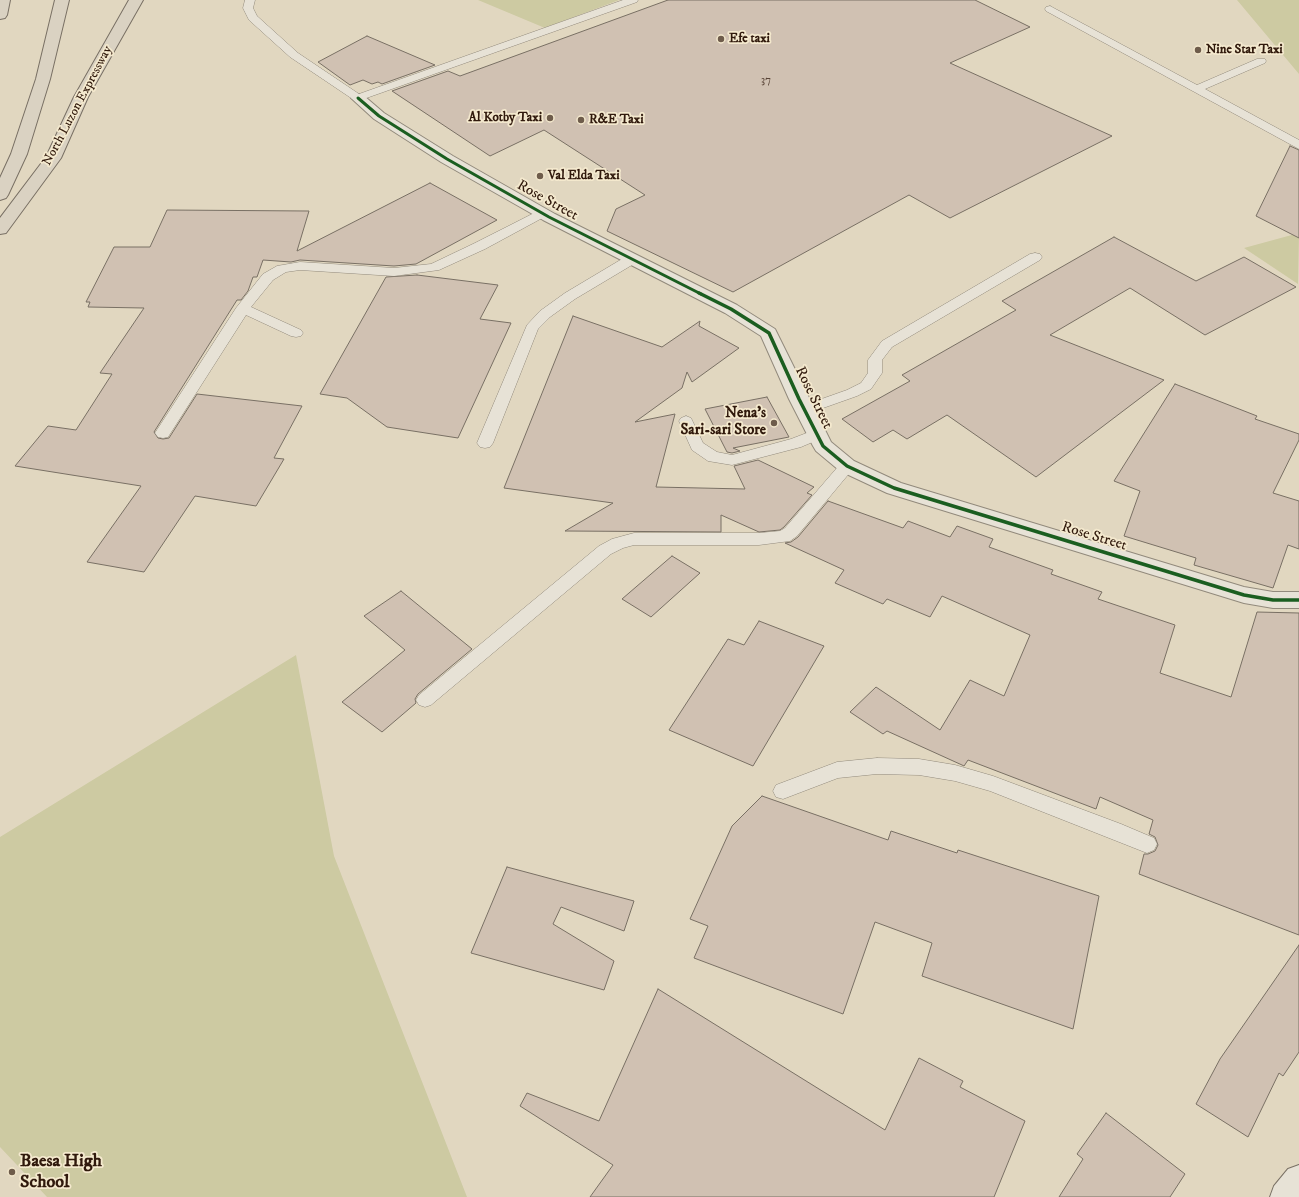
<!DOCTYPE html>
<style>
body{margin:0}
canvas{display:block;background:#e1d7c0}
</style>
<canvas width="1299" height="1197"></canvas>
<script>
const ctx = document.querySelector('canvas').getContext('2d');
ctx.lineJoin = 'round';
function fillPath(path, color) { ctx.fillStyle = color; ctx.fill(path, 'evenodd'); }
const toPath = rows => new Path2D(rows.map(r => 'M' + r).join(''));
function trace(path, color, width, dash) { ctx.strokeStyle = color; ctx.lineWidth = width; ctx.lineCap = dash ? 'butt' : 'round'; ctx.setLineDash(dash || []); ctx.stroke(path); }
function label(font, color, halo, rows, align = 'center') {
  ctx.font = font + ' "IM FELL DW Pica",serif'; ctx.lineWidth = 3.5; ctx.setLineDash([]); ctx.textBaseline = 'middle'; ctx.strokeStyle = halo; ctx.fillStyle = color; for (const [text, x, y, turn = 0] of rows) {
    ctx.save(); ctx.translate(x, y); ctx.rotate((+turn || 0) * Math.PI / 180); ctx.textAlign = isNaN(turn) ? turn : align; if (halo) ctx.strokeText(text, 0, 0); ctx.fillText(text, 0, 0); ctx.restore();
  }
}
fillPath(toPath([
 [478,0,619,0,545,28],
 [1237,0,1299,0,1299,74],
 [1299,233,1298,284,1244,248],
 [296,655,334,856,467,1197,47,1197,0,1147,0,837]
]), '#cdcaa2');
const building = toPath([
 [668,0,975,0,1030,27,950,63,1112,136,950,218,909,195,733,292,607,231,616,209,645,195,544,130,490,156,392,91,448,71,460,76,668,0],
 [367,36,435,65,382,84,378,82,372,84,363,80,350,85,318,62,367,36],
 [1290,146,1299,150,1299,238,1256,216,1290,146],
 [430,183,497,220,416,264,394,266,300,260,291,262,263,260,257,277,253,277,248,291,241,300,237,300,154,432,158,438,163,439,169,438,197,394,302,406,274,458,284,459,256,506,195,496,144,572,87,562,141,486,15,466,48,426,76,430,112,374,100,373,144,308,88,307,90,302,86,302,114,247,150,247,167,210,309,211,297,251,430,183],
 [1114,237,1196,281,1244,257,1296,287,1205,335,1130,288,1050,335,1164,380,1036,477,947,415,907,439,893,430,873,442,842,419,910,381,902,375,1016,310,1002,301,1114,237],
 [417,275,498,285,480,319,511,323,458,438,387,427,347,398,320,394,386,277,417,275],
 [573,316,662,347,700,321,699,326,739,348,692,382,687,372,682,388,635,422,675,414,656,487,745,489,734,466,758,460,814,487,807,493,812,495,784,527,780,530,759,532,721,515,721,532,565,531,613,503,504,488,573,316],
 [1175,384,1257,416,1255,419,1299,434,1299,440,1273,493,1299,501,1299,549,1288,545,1273,588,1194,565,1196,558,1124,536,1140,491,1114,481,1175,384],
 [767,397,789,437,733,448,740,451,732,453,727,452,705,409,767,397],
 [828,501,903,528,908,521,950,537,957,526,993,539,989,547,1053,570,1051,574,1102,592,1098,599,1175,625,1160,673,1231,697,1257,612,1299,613,1299,935,1139,874,1144,854,1148,854,1155,851,1158,845,1155,837,1149,834,1153,820,1100,797,1096,809,968,760,964,766,962,765,887,731,883,734,850,712,876,687,940,730,970,680,1004,696,1030,635,942,596,930,617,887,599,883,604,835,583,844,570,785,543,791,542,798,537,828,501],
 [672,556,700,573,651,617,622,599,672,556],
 [401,591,472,649,418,694,415,699,416,703,382,732,342,702,405,650,364,616,401,591],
 [759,621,824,646,753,766,669,730,728,639,744,645,759,621],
 [762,796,888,840,891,831,957,853,958,850,1099,896,1073,1029,922,976,932,943,875,922,843,1014,694,958,708,926,690,919,732,826,762,796],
 [507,867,634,901,624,931,561,907,553,924,614,961,604,990,471,953,507,867],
 [1299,945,1299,1052,1283,1076,1279,1073,1248,1137,1196,1104,1220,1059,1299,945],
 [658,989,885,1130,919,1058,963,1081,960,1087,1025,1121,994,1197,590,1197,613,1165,520,1106,527,1093,599,1121,658,989],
 [1106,1113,1185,1174,1170,1197,1059,1197,1083,1159,1077,1154,1106,1113]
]);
fillPath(building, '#d0c1b2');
trace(building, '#797064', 1);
const lane = toPath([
 [245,0,255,0,253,8,257,16,298,53,359,94,623,0,638,0,637,2,358,101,354,100,290,57,249,20,243,8,245,0],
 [1050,6,1197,85,1257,59,1265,59,1266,61,1265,63,1205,89,1299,140,1299,149,1046,11,1045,9,1046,7,1050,6],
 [542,209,546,210,548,213,546,216,485,249,439,270,394,276,300,270,286,272,273,280,251,307,301,330,303,333,301,336,296,337,291,336,246,315,168,437,163,438,158,437,155,433,236,308,263,274,277,266,300,262,394,268,431,264,475,243,542,209],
 [1035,253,1040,254,1042,257,1040,260,892,347,882,360,882,373,871,389,857,396,809,413,804,415,799,413,797,410,799,407,847,390,861,383,868,373,868,360,882,341,1030,254,1035,253],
 [632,255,637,256,639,259,637,262,575,299,550,317,538,329,493,443,490,447,485,448,480,447,477,443,527,325,540,311,565,293,627,256,632,255],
 [686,416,691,418,703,443,717,452,732,455,791,439,817,429,822,430,825,434,822,438,801,447,732,465,708,461,692,450,679,421,681,418,686,416],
 [847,461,852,462,855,466,852,470,797,536,790,541,759,545,634,545,623,548,611,554,431,705,425,707,419,705,416,700,419,695,599,546,612,539,634,533,759,533,780,531,785,528,842,462,847,461],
 [877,758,919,759,955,765,993,776,1121,824,1154,838,1157,844,1154,850,1147,853,990,791,955,781,919,775,877,774,838,778,783,799,776,797,773,791,776,785,837,762,877,758]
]);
const street = toPath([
 [358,94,363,95,384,113,453,156,555,214,737,305,775,329,831,442,854,461,901,483,1244,587,1273,592,1299,592,1299,608,1273,608,1244,603,887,493,840,471,816,451,813,446,789,399,761,336,725,313,543,220,441,162,374,119,351,98,353,95,358,94]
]);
const secondary = toPath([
 [1299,1165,1299,1197,1270,1197,1274,1186,1288,1169,1299,1165]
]);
const highway = toPath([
 [0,0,10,0,7,15,5,18,0,19,0,0],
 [55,0,69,0,50,79,27,154,8,195,6,198,0,200,0,178,11,154,36,79,55,0],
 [129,0,143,0,88,97,61,158,6,233,0,234,0,218,46,157,74,97,129,0]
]);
trace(lane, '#928a7c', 1);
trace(street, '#928a7c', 2);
trace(secondary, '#797064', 2);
trace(highway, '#797064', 2);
fillPath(lane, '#e7e2d6');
fillPath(street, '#e7e2d6');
fillPath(secondary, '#e7e2d6');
fillPath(highway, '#dad2c2');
trace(toPath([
 [358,98,379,116,447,159,549,217,701,294]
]), '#1b5e20', 3);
trace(toPath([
 [699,293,731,309,769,333,799,399,823,446,847,466,894,488,1244,595,1273,600,1299,600]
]), '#1b5e20', 3.5);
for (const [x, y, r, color] of [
 [721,39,4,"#6e5c4b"],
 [1198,50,4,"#6e5c4b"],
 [550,118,4,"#6e5c4b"],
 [581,120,4,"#6e5c4b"],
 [540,176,4,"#6e5c4b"],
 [774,423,4,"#6e5c4b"],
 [12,1172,4,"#6e5c4b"]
]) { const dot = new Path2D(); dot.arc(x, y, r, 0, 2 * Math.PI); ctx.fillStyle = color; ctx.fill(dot); trace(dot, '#f4e9ce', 1.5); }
label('11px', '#584336', null, [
 ["37",766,81]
]);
label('bold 13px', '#30190c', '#f4e9ce', [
 ["Efe taxi",729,39],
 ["Nine Star Taxi",1206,50],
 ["Al Kotby Taxi",542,118,"right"],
 ["R&E Taxi",589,120],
 ["Val Elda Taxi",548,176]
], 'left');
label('13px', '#30190c', '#f4e9ce', [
 ["North Luzon Expressway",78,106,-62]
]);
label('15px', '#30190c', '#f4e9ce', [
 ["Rose Street",547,201,29],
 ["Rose Street",813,398,64],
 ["Rose Street",1094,537,17]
]);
label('bold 15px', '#30190c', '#f4e9ce', [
 ["Nena's",766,414],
 ["Sari-sari Store",766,431]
], 'right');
label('bold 18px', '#30190c', '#f4e9ce', [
 ["Baesa High",20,1162],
 ["School",20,1183]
], 'left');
</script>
